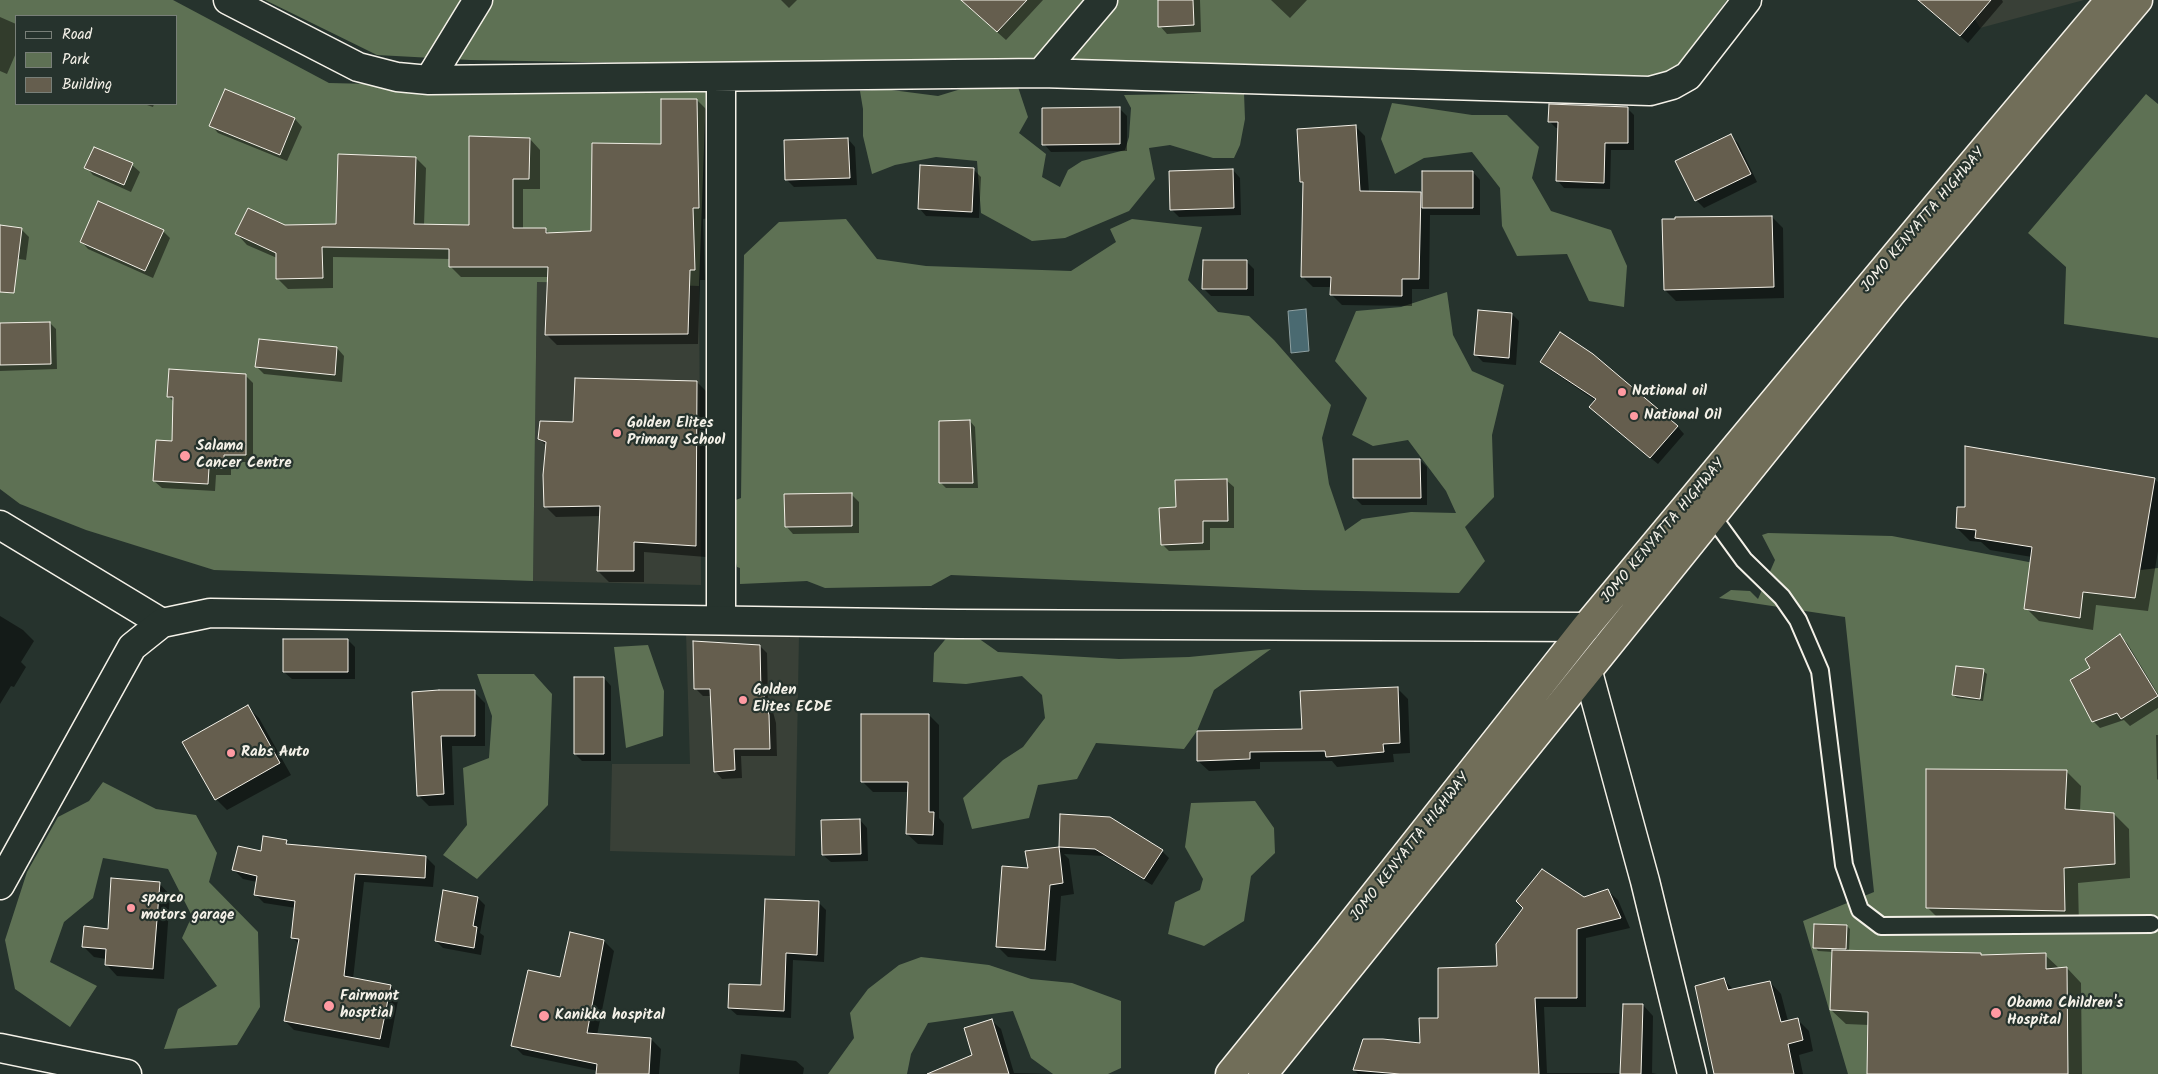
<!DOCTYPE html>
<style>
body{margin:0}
#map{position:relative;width:2158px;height:1074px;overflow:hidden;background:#26332d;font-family:Kalam,sans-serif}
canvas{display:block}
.legend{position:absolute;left:15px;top:15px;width:162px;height:90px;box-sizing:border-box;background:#26332d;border:1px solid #787f78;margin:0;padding:6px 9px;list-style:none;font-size:15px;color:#f4f1e8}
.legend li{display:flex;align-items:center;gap:10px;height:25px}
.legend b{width:25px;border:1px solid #787f78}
</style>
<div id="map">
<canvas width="2158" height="1074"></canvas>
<ul class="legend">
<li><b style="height:6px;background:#26332d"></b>Road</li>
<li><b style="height:14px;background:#5e7154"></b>Park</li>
<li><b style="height:14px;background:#655e4e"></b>Building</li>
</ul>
</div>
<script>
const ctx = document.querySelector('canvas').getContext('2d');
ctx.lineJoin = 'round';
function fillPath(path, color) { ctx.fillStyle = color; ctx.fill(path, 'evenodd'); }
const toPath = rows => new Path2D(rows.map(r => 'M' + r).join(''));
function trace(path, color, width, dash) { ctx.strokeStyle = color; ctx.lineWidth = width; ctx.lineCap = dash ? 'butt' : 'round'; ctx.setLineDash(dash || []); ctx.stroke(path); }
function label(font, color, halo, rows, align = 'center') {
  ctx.font = font + ' Kalam,sans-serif'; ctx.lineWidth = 4.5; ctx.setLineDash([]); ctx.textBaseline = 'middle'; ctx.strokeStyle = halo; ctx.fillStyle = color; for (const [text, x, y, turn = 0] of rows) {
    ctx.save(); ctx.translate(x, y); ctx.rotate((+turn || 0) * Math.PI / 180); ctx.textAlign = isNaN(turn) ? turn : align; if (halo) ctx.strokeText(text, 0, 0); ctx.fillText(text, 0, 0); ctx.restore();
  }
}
fillPath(toPath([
 [1963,0,2084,0,1980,28],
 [537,282,699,286,701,585,533,581],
 [686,632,799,635,795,856,610,851,612,764,690,764]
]), '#394037');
fillPath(toPath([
 [0,0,173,0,329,83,706,92,699,286,537,282,533,581,214,570,86,530,20,504,0,489],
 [16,16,176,16,176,104,16,104],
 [265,0,1727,0,1675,70,1639,81,470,60,377,55],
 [1018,87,1028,117,1019,133,1046,154,1042,177,1060,187,1068,170,1082,161,1125,150,1129,137,1131,108,1124,95,1244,93,1245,119,1240,145,1234,158,1213,158,1170,145,1149,148,1155,179,1129,211,1065,238,1032,241,981,213,977,161,936,157,895,165,872,174,863,136,863,109,860,91,884,89,938,96,961,89],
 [2146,94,2158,104,2158,338,2064,324,2066,267,2028,233],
 [1392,103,1472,115,1507,115,1539,147,1532,178,1551,211,1611,230,1627,266,1624,307,1589,301,1567,254,1517,256,1502,226,1500,188,1472,152,1424,158,1395,174,1381,139],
 [846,219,877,259,926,266,1071,271,1116,242,1110,229,1132,219,1202,227,1188,280,1218,312,1249,316,1274,340,1331,405,1322,438,1329,484,1345,531,1362,519,1411,512,1456,513,1446,491,1408,440,1373,446,1352,435,1367,398,1335,361,1356,311,1401,307,1447,292,1453,335,1472,371,1504,385,1492,435,1494,497,1465,527,1485,561,1459,593,1303,590,951,575,931,586,825,588,807,581,740,584,740,568,737,567,728,531,733,501,741,498,744,255,779,222],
 [1768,533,1892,536,2097,575,2158,568,2158,1074,1848,1074,1803,921,1874,892,1845,617,1719,598,1731,590,1750,591,1758,599,1775,560,1762,535],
 [958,624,998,652,1119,659,1189,657,1271,649,1214,690,1197,731,1184,749,1096,743,1077,779,1038,785,1029,818,972,829,963,798,1003,760,1023,747,1045,718,1042,695,1022,676,966,684,933,682,934,653],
 [648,645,664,691,663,736,626,748,614,647],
 [477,674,534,674,552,694,548,805,477,879,443,855,467,825,463,768,489,758,492,716],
 [103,782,156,809,196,815,217,853,209,882,258,932,260,1007,237,1045,164,1049,178,1009,217,986,182,938,192,916,168,869,103,858,93,898,64,922,50,962,97,986,70,1027,15,989,5,940,27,872,58,817,89,801],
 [1255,801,1274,828,1275,853,1251,876,1244,921,1204,946,1168,934,1175,902,1200,890,1203,879,1185,847,1191,803],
 [921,957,989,965,1031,979,1072,983,1121,1001,1121,1068,1108,1074,1053,1074,1031,1058,1013,1011,928,1023,911,1054,907,1074,828,1074,854,1038,850,1013,868,989,899,965]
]), '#5e7154');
const water = toPath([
 [1306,309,1309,351,1291,353,1288,311,1306,309]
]);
fillPath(water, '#4a6a71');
trace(water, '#8ea0a1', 1);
fillPath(toPath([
 [781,0,797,0,789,8],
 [961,0,1043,0,1006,40],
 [1159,0,1200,0,1201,32,1167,34,1160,26],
 [1271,0,1307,0,1290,18],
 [1938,0,2002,0,2003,2,1968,43,1938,17],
 [0,17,16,24,16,53,7,74,0,71],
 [226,91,295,119,302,127,287,161,218,133,211,125],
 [697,100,707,110,709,218,703,219,705,280,700,280,698,344,557,345,546,334,549,277,461,277,451,267,451,259,333,257,333,288,288,289,277,278,277,258,247,245,237,234,285,226,337,225,416,158,426,168,424,225,470,226,530,139,540,150,540,189,523,189,523,230,546,230,550,234,592,232,663,145],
 [144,104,154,104,153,107],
 [1119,108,1127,116,1127,151,1051,152,1044,144],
 [1627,108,1634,115,1634,150,1611,150,1610,189,1564,188,1558,181,1559,128,1556,128,1549,121],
 [1355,126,1365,136,1369,192,1420,193,1423,196,1473,172,1480,180,1480,215,1430,215,1429,289,1412,289,1412,306,1342,305,1332,295,1332,287,1313,287,1302,276,1304,184,1302,181],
 [1731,136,1738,143,1757,182,1704,208,1696,200,1677,162],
 [848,139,855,147,857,185,794,187,787,180],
 [132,165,140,172,131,192,93,175,86,167],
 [974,170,981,177,979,218,926,216,919,208],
 [1233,170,1240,178,1241,215,1179,217,1171,209],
 [1772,217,1783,228,1784,298,1676,301,1665,290],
 [0,227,22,230,29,237,26,260,0,256],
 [163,231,170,238,153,278,88,249,81,241],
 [1247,262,1254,269,1254,296,1211,296,1203,288],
 [1512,314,1519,321,1516,365,1483,362,1476,355],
 [50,323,56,329,57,369,0,371,0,324],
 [337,348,344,356,342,382,264,374,257,367],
 [1541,361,1677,426,1684,434,1658,464,1598,415,1596,401,1549,369],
 [245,375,253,383,253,462,231,462,231,475,216,475,215,491,162,488,154,481,173,442,174,402,168,396],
 [697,382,708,393,706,557,644,552,644,582,609,582,598,571,601,516,556,517,545,506,547,446,539,439,574,423],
 [970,421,975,427,978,488,946,488,941,483],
 [1420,460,1427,467,1427,505,1362,505,1355,498],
 [2154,479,2158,482,2158,551,2148,611,2096,605,2093,630,2039,621,2026,608,2032,557,1990,550,1981,542,1970,541,1957,528,1967,508],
 [1226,480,1234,487,1234,528,1210,528,1210,550,1169,551,1162,544,1177,508],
 [851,494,859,502,859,533,793,534,786,526],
 [0,616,23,630,34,641,21,662,26,667,14,687,11,686,0,704],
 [2119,636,2127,643,2158,694,2158,708,2130,726,2124,720,2100,728,2093,721,2092,668],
 [348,640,355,647,355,679,292,679,284,672],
 [760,646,767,653,768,699,770,701,776,723,777,756,741,756,742,778,722,779,715,771,711,696,703,696,696,689],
 [1983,671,1987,674,1983,701,1957,698,1953,695],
 [604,678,611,686,611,761,582,761,575,754],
 [1397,688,1408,699,1410,753,1393,754,1394,762,1337,767,1332,761,1260,762,1260,769,1209,771,1198,761,1303,731],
 [474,692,485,703,485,746,452,746,454,805,429,806,418,795,413,693],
 [247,707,259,718,291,775,227,810,216,799],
 [929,715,939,725,939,818,944,824,943,845,918,844,907,834,909,792,873,792,863,782],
 [2156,735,2158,735,2158,780,2157,779],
 [2066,771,2081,786,2080,811,2114,814,2129,829,2130,878,2078,883,2079,926,1942,922,1927,907],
 [1061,816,1162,851,1169,858,1152,885,1104,856,1064,854,1069,859,1074,894,1061,896,1056,961,1008,957,997,946,1029,869,1027,852,1060,848],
 [860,820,867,828,868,861,831,862,823,855],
 [286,841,290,845,426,857,435,866,433,887,364,882,353,979,390,986,399,995,389,1048,294,1030,285,1021,300,945,293,938,296,908,264,903,255,894,257,882,243,879,234,870,262,852],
 [159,883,170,895,164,979,117,976,106,964,106,959,94,957,83,946,109,930],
 [1608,891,1618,900,1630,928,1586,938,1586,1007,1544,1007,1547,1073,1621,1073,1643,1005,1653,1016,1652,1073,1657,1074,1358,1074,1354,1070,1421,1045,1440,1019,1498,968,1584,898],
 [478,898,485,905,480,933,484,936,481,955,443,948,436,941],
 [819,903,826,910,824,962,793,960,791,1018,737,1015,729,1008,762,987],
 [1847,926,1850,929,1849,952,1982,956,2045,955,2060,969,2067,968,2081,983,2082,1074,1869,1074,1869,1025,1846,1024,1831,1010,1833,952,1818,951,1815,947],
 [571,934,604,941,614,951,597,1035,651,1039,661,1049,659,1074,598,1074,598,1071,523,1055,513,1045,561,979],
 [1724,980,1734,990,1770,982,1781,994,1788,1021,1797,1019,1809,1031,1813,1051,1799,1055,1803,1074,1715,1074],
 [992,1021,1001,1029,1014,1073,1052,1074,927,1074,973,1056],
 [741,1054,796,1061,804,1068,803,1074,739,1074]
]), '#0007');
const building = toPath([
 [961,0,1027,0,997,32,961,0],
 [1158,0,1193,0,1194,25,1158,27,1158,0],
 [1918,0,1991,0,1960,36,1918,0],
 [225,89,295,118,280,155,209,126,225,89],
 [661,99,697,99,699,208,693,208,695,270,690,270,688,334,545,335,548,267,449,267,449,249,322,247,323,278,276,279,276,253,235,234,248,208,285,225,336,224,338,154,416,157,414,224,469,225,469,136,530,138,529,179,513,179,513,228,546,228,546,233,591,231,592,143,661,144,661,99],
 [1549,104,1628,107,1628,143,1605,143,1604,183,1556,181,1558,122,1548,122,1549,104],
 [1120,107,1120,144,1042,145,1042,108,1120,107],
 [1356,125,1360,191,1421,192,1419,279,1402,279,1402,296,1330,295,1331,277,1301,277,1303,182,1300,182,1297,129,1356,125],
 [1731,134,1751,174,1695,201,1675,161,1731,134],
 [848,138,850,178,785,180,784,140,848,138],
 [94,147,133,163,124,185,84,168,94,147],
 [920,165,974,168,972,212,918,209,920,165],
 [1233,169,1234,208,1170,210,1169,171,1233,169],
 [1422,171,1473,171,1473,208,1422,208,1422,171],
 [98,201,164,230,145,271,80,242,98,201],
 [1772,216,1774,287,1664,290,1662,219,1675,219,1675,217,1772,216],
 [0,225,22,228,14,293,0,292,0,225],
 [1203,260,1247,260,1247,289,1202,289,1203,260],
 [1478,310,1512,313,1509,358,1474,355,1478,310],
 [50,322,51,364,0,365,0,323,50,322],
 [1560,332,1593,354,1678,426,1650,458,1589,407,1596,399,1540,362,1560,332],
 [259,339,337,347,335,375,255,367,259,339],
 [169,369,246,374,246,455,224,455,224,468,209,468,208,484,153,481,156,440,172,441,173,397,167,397,169,369],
 [575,378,697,381,696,546,634,542,634,571,597,571,600,506,544,507,543,475,546,442,538,439,540,421,573,422,575,378],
 [970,420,973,483,939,483,939,421,970,420],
 [1965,446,2155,478,2135,598,2083,592,2080,618,2024,609,2032,547,1975,538,1976,530,1956,528,1957,507,1965,507,1965,446],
 [1353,459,1420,459,1421,498,1353,498,1353,459],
 [1227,479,1228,521,1203,521,1203,543,1161,545,1159,508,1176,507,1175,480,1227,479],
 [852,493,852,526,785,527,784,494,852,493],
 [2120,634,2158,696,2121,719,2117,713,2092,722,2070,680,2090,668,2085,659,2120,634],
 [283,639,348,639,348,672,283,672,283,639],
 [693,641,760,645,761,692,763,692,769,715,770,749,734,749,735,770,714,772,710,689,694,689,693,641],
 [1956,666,1984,669,1980,699,1952,695,1956,666],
 [574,677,604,677,604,754,574,754,574,677],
 [1398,687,1400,743,1383,744,1384,752,1326,757,1325,751,1250,752,1250,759,1197,761,1197,731,1302,729,1300,691,1398,687],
 [439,690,475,690,475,736,441,736,444,794,417,796,412,692,439,690],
 [248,705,280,763,215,800,182,742,248,705],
 [861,714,929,714,929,812,934,812,933,835,906,834,908,782,861,782,861,714],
 [1926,769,2067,770,2065,809,2114,813,2115,864,2064,868,2065,911,1926,908,1926,769],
 [1060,814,1110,817,1163,850,1144,879,1095,849,1059,847,1060,814],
 [860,819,861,854,822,855,821,820,860,819],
 [263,836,287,840,286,844,426,856,425,878,355,874,344,976,391,985,380,1039,284,1021,299,939,291,938,295,901,254,895,257,876,232,870,238,846,261,851,263,836],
 [1059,847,1063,883,1050,885,1045,950,996,947,1002,866,1028,868,1025,851,1059,847],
 [1542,869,1584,897,1608,889,1621,918,1577,929,1577,998,1535,998,1539,1074,1400,1074,1353,1070,1363,1039,1383,1039,1420,1043,1419,1018,1438,1018,1438,968,1497,966,1496,944,1523,908,1516,901,1542,869],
 [111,878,160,882,153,969,105,965,106,949,82,947,84,926,108,929,111,878],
 [443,890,478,897,473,926,477,927,474,948,435,941,443,890],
 [765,899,819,901,817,955,786,953,784,1011,728,1008,729,984,761,985,765,899],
 [1814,924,1847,925,1846,949,1813,948,1814,924],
 [570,932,604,940,587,1033,651,1038,649,1074,596,1074,597,1064,511,1046,528,970,560,977,570,932],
 [1832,950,1981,953,1981,955,2046,953,2046,969,2067,967,2068,1074,1867,1074,1868,1012,1830,1010,1832,950],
 [1724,978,1728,990,1770,981,1781,1022,1798,1018,1803,1040,1788,1044,1794,1074,1714,1074,1695,986,1724,978],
 [1623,1004,1643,1004,1641,1074,1620,1074,1623,1004],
 [992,1019,1009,1074,927,1074,972,1055,964,1028,992,1019]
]);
fillPath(building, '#655e4e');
trace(building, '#f4f1e8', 1);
const lane = toPath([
 [1712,516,1744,560,1782,597,1798,620,1820,671,1844,865,1860,910,1881,926,2151,924]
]);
const street = toPath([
 [228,0,358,67,397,77,429,80,1041,73,1650,91,1672,85,1688,76,1747,0],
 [1041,73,1103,0],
 [721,77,721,620],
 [429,80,478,0],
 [0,525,162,623],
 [1588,672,1645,881,1692,1074],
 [0,1048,127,1074]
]);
const secondary = toPath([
 [0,885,132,647,162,623,210,613,958,624,1586,627]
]);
const highway = toPath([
 [1230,1074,1329,952,1586,627,1940,202,2110,0],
 [1263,1074,1891,294,2138,0]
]);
trace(lane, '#f4f1e8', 20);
trace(street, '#f4f1e8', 31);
trace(secondary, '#f4f1e8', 31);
trace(highway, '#f4f1e8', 31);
trace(lane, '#26332d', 16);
trace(street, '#26332d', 28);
trace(secondary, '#26332d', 28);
trace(highway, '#716e59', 28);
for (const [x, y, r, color] of [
 [1622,392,5,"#ff9aa2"],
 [1634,416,5,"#ff9aa2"],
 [617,433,5,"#ff9aa2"],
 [185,456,6,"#ff9aa2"],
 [743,700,5,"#ff9aa2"],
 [231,753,5,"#ff9aa2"],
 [131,908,5,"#ff9aa2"],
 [329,1006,6,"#ff9aa2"],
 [1996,1013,6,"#ff9aa2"],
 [544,1016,6,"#ff9aa2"]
]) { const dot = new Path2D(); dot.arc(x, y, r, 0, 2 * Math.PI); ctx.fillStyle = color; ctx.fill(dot); trace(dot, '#26332d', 2); }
label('15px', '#f4f1e8', '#26332d', [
 ["JOMO KENYATTA HIGHWAY",1924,221,-50],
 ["JOMO KENYATTA HIGHWAY",1664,532,-50],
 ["JOMO KENYATTA HIGHWAY",1411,848,-52]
]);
label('bold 15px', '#f4f1e8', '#26332d', [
 ["National oil",1632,392],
 ["National Oil",1644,416],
 ["Golden Elites",627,424],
 ["Primary School",627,441],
 ["Salama",196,447],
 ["Cancer Centre",196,464],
 ["Golden",753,691],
 ["Elites ECDE",753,708],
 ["Rabs Auto",241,753],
 ["sparco",141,899],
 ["motors garage",141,916],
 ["Fairmont",340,997],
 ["hosptial",340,1014],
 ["Obama Children's",2007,1004],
 ["Hospital",2007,1021],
 ["Kanikka hospital",555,1016]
], 'left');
</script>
